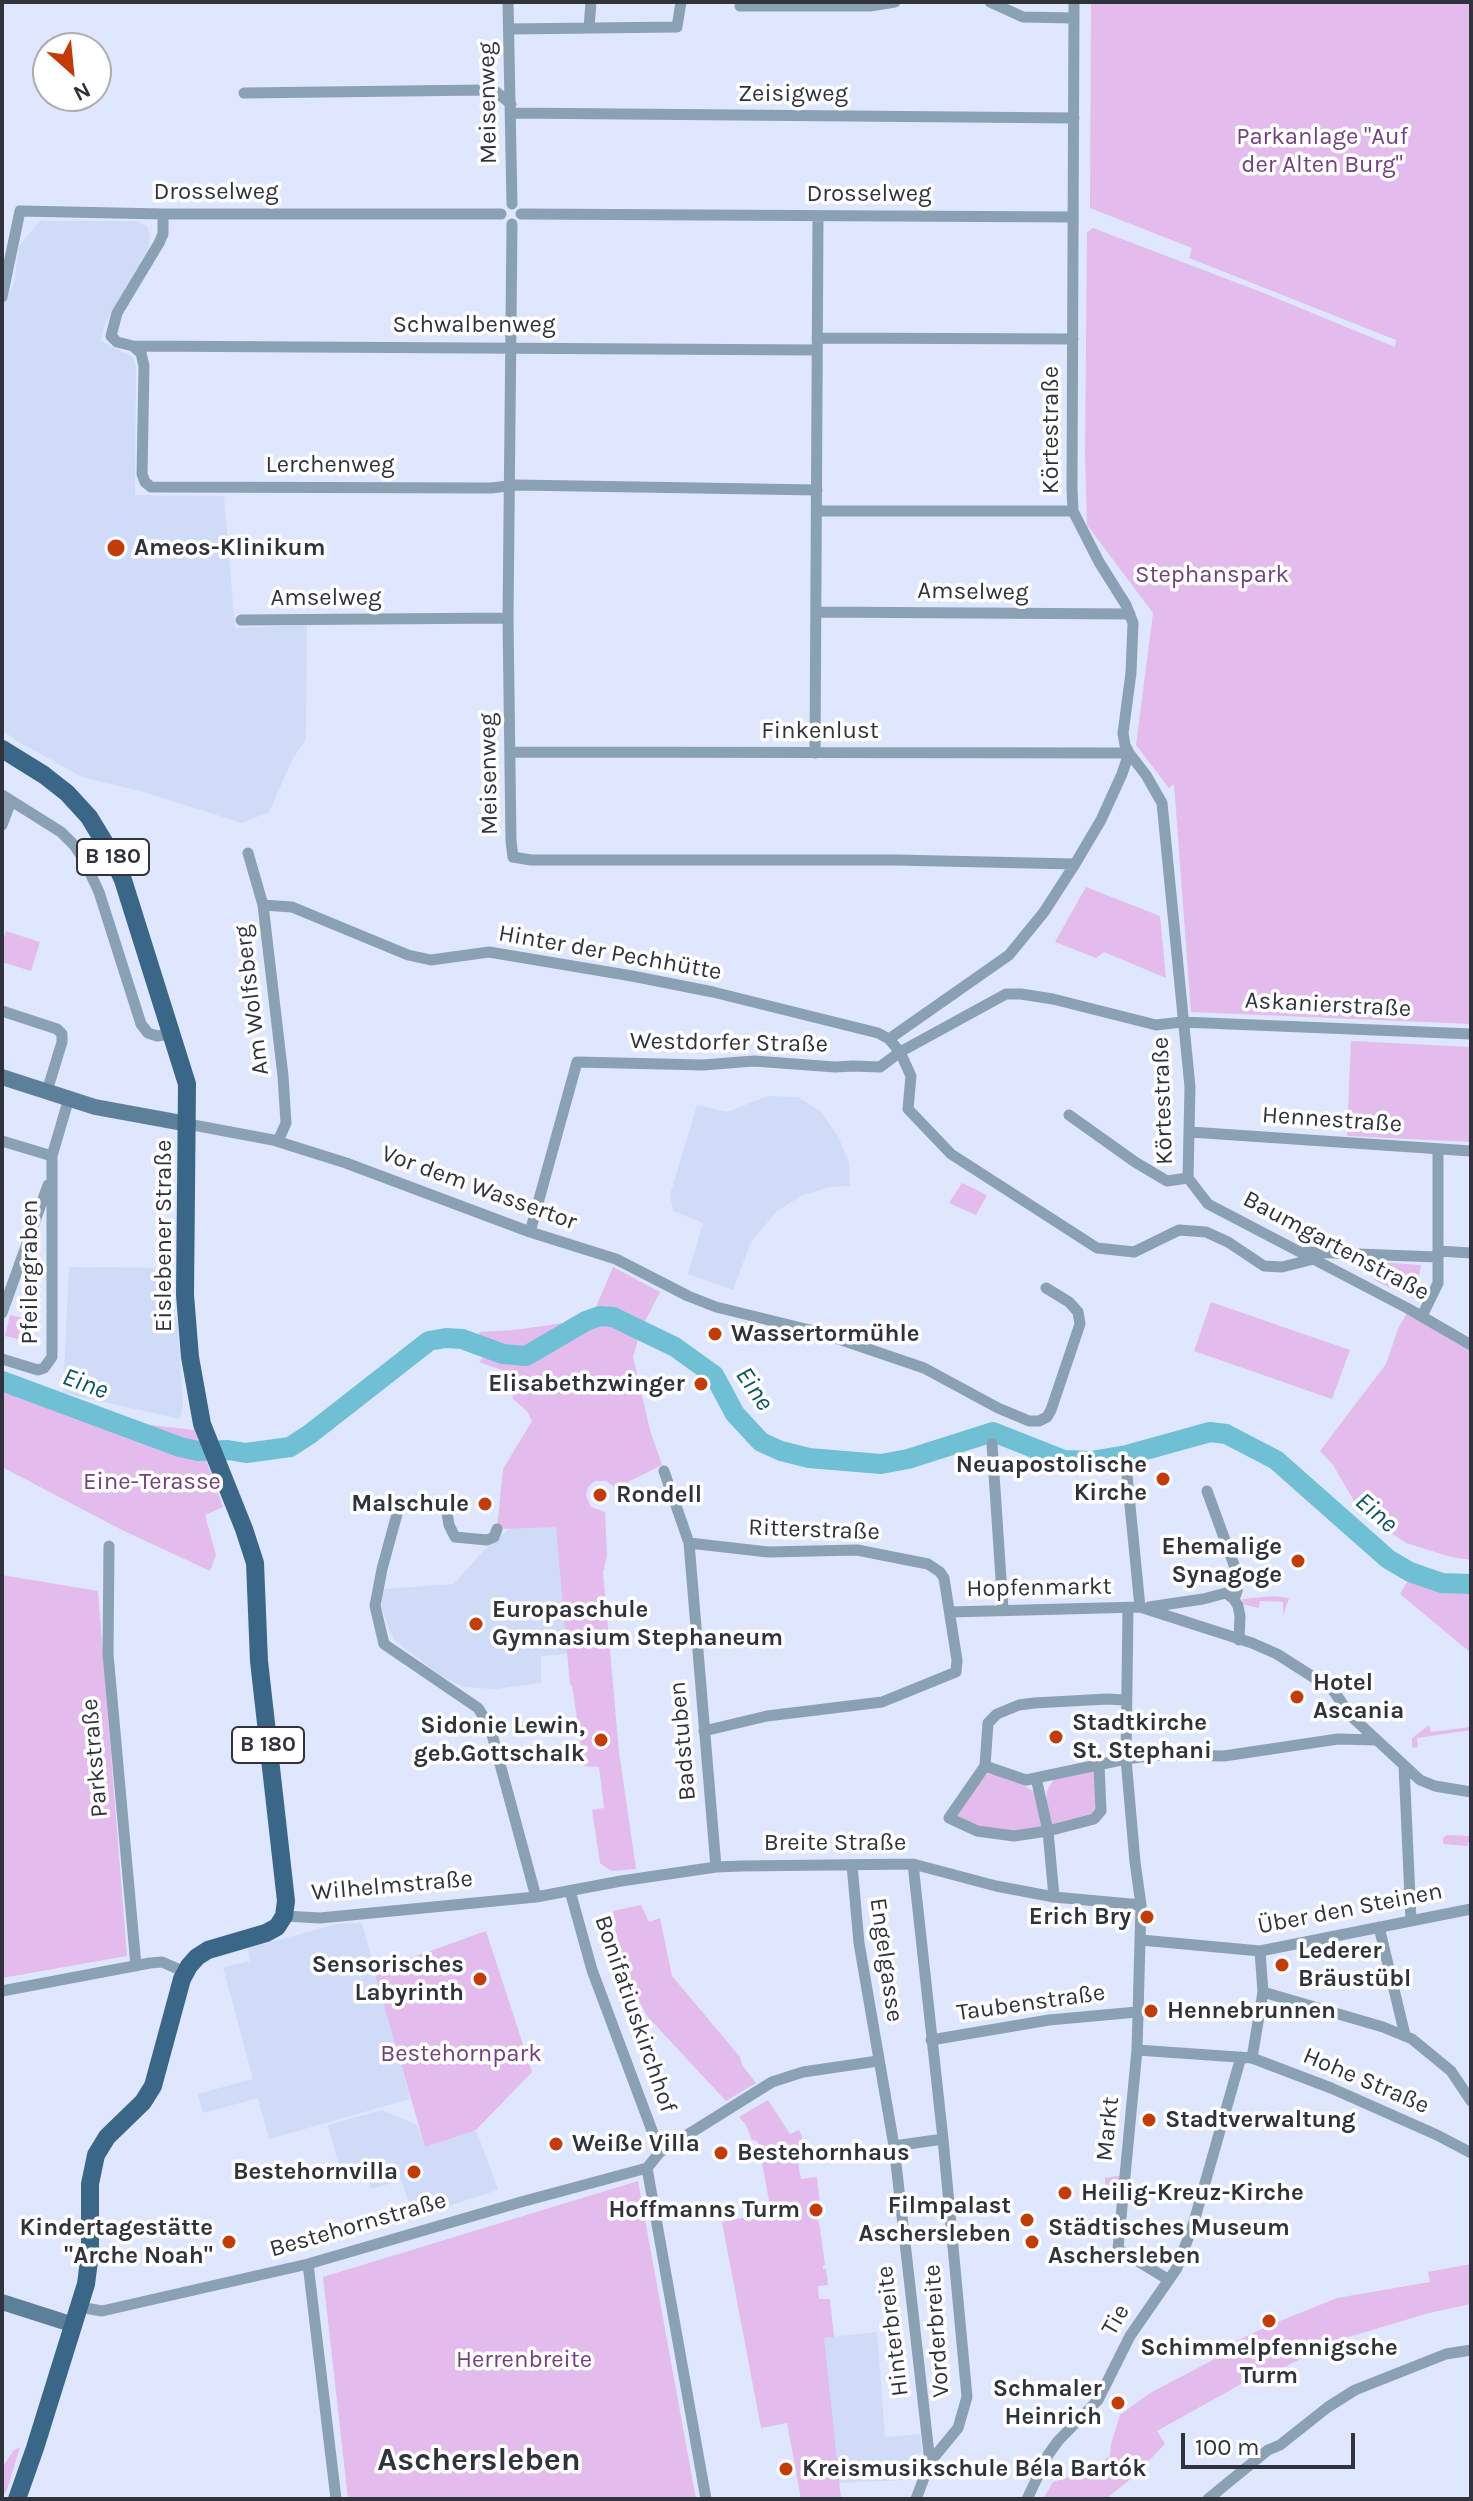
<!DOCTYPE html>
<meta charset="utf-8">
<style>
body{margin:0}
#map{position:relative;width:1473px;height:2501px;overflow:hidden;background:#dee7fd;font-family:Karla,sans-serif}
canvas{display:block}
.frame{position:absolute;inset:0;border:4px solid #30333c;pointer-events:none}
.north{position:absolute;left:32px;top:32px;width:80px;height:80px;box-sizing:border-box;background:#fff;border:2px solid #acadb1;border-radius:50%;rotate:153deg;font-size:22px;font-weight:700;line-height:32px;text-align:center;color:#30333c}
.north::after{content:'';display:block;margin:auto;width:28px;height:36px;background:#c33c05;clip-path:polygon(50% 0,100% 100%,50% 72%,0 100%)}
.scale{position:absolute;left:1181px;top:2433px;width:174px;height:36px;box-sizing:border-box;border:4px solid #30333c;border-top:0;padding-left:10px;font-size:24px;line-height:28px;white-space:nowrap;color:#30333c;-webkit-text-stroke:6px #fff;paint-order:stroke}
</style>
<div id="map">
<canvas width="1473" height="2501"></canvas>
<div class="frame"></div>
<div class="north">N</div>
<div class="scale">100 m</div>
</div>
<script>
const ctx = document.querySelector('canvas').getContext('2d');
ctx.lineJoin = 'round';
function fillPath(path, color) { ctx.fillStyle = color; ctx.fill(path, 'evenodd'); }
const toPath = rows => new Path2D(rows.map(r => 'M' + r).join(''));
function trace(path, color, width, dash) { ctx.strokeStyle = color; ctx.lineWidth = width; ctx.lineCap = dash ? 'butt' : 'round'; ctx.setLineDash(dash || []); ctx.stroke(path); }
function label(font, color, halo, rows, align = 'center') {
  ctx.font = font + ' Karla,sans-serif'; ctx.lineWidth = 7; ctx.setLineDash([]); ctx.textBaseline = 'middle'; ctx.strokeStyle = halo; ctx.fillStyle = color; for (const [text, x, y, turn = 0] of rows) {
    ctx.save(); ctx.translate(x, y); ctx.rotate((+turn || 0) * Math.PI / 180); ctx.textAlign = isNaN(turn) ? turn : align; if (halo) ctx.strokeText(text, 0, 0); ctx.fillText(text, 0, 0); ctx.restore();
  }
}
fillPath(toPath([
 [40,221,137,221,147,226,150,236,149,247,114,307,104,326,101,341,133,357,136,366,135,495,224,496,235,628,307,625,306,739,292,760,269,812,242,823,144,792,82,777,17,741,2,730,2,307,14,284,19,246],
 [768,1096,798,1097,821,1112,838,1136,849,1163,850,1186,829,1187,803,1195,777,1211,751,1242,733,1290,688,1274,703,1223,673,1211,670,1195,697,1105,727,1112],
 [69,1267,171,1268,170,1297,178,1325,183,1403,180,1419,63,1393],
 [556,1526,568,1654,541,1656,541,1683,495,1689,463,1687,441,1676,394,1640,381,1608,384,1589,454,1584,484,1550,511,1527],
 [362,1923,410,2099,269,2139,258,2098,203,2113,198,2094,253,2079,223,1967,250,1961,248,1948,337,1924],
 [382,2110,417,2125,425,2147,476,2130,498,2190,414,2217,401,2180,371,2189,365,2167,341,2174,328,2125],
 [877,2332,885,2437,920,2434,922,2453,912,2455,903,2466,904,2480,839,2483,823,2338]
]), '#cfdbf7');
fillPath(toPath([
 [1091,2,1471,2,1471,1024,1191,1012,1174,784,1169,788,1136,745,1153,613,1087,525,1085,456,1087,232,1093,228,1261,292,1395,347,1396,340,1189,258,1192,248,1090,208],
 [1086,887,1160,916,1166,978,1104,952,1096,958,1055,942],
 [6,931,40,942,31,971,2,962,2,944],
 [1351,1041,1471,1047,1471,1142,1347,1136],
 [962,1183,987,1195,976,1215,949,1203],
 [1375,1262,1421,1265,1415,1299,1374,1280],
 [613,1267,660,1292,641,1329,633,1357,650,1430,662,1465,616,1488,606,1481,595,1481,588,1487,586,1495,591,1507,605,1512,607,1556,603,1572,619,1752,636,1869,611,1871,600,1863,592,1810,604,1808,599,1767,584,1766,572,1685,570,1685,556,1527,497,1529,503,1469,532,1421,527,1411,513,1399,510,1373,479,1362,483,1358,479,1332,514,1330,578,1321,593,1314],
 [1211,1302,1350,1350,1332,1399,1194,1351],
 [1409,1309,1471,1345,1471,1560,1451,1557,1406,1543,1380,1526,1357,1506,1333,1465,1320,1451,1386,1364,1398,1329],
 [10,1315,31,1320,27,1341,5,1336],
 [2,1376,66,1406,122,1422,195,1430,223,1507,205,1515,216,1555,210,1571,120,1529,2,1467],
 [1412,1574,1471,1588,1471,1653,1400,1594],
 [2,1575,98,1591,127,1956,2,1978],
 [1274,1596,1289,1598,1283,1616,1283,1602,1260,1601,1259,1608,1242,1604,1243,1599],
 [1429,1725,1431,1732,1471,1727,1471,1730,1417,1738,1418,1747,1412,1748,1412,1738],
 [1094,1769,1098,1810,1093,1817,1054,1826,1050,1822,1046,1803,1047,1791,1055,1777],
 [985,1773,1002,1776,1022,1784,1034,1792,1042,1828,1021,1832,994,1832,955,1817],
 [1447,1835,1471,1836,1471,1841,1468,1842,1468,1846,1443,1844,1443,1838],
 [641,1905,649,1922,660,1918,672,1976,740,2057,742,2065,756,2083,726,2101,647,2016,632,1988,616,1934,613,1911],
 [486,1931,532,2072,476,2130,425,2147,374,1971],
 [768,2100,790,2134,799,2130,801,2134,806,2155,797,2157,801,2179,817,2177,820,2205,810,2207,812,2216,817,2215,820,2228,825,2265,823,2266,823,2269,826,2269,828,2285,818,2286,819,2299,830,2299,834,2337,824,2338,841,2498,801,2499,787,2423,761,2428,722,2222,771,2212,759,2146,757,2141,752,2140,746,2125,739,2117],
 [1124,2175,1122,2201,1106,2200,1105,2178],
 [638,2181,696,2499,348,2499,323,2277],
 [1471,2264,1471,2304,1429,2313,1335,2341,1285,2367,1241,2384,1157,2431,1165,2444,1133,2477,1106,2499,1043,2499,1053,2482,1088,2471,1110,2456,1111,2444,1120,2415,1150,2393,1213,2360,1210,2353,1275,2323,1337,2298,1430,2282,1428,2272],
 [20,2447,7,2490,2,2497,2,2468,14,2450]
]), '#e3bbec');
trace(toPath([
 [2,1381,180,1447,198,1451,228,1450,246,1453,290,1447,310,1434,429,1341,446,1338,462,1339,503,1354,526,1356,586,1321,600,1316,613,1317,675,1347,714,1375,735,1414,761,1442,781,1451,809,1458,881,1464,908,1459,993,1432,1064,1460,1091,1461,1127,1455,1210,1432,1226,1434,1276,1460,1388,1559,1410,1572,1442,1583,1471,1584]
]), '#6fc0d5', 20);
trace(toPath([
 [508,2,512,204],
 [990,2,1023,17,1074,18],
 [1074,2,1072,488,1073,511,1099,562,1126,605,1133,623,1131,673,1123,733,1125,745,1129,753,1146,775,1162,803,1190,1087,1188,1178],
 [740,6,870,6,895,2],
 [589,28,591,2],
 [509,29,677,27,681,2],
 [244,93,484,90,495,91,511,104],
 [511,113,1074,118],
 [163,214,163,234,159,243,117,313,111,336,117,342,133,346,141,353,144,366,142,474,145,482,151,487,491,488,517,485,817,490],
 [521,214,1073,217],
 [512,224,508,618,511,841,513,857,531,860,896,860,1075,864],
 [2,297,20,211,163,214,501,214],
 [817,338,1073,339],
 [133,346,816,350],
 [817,511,1073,511],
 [816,612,1130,614],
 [241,620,508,618],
 [511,752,1129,753,1122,774,1101,820,1075,864,1044,912,1009,955,889,1039],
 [815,753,818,216],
 [2,795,61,832,74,845,84,860,99,892,141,1024,148,1033,157,1036,171,1034],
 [2,825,11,801],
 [248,853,263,905,283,1076,286,1123,278,1141],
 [263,905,292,907,408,955,431,960,489,952,632,976,713,992,878,1033,889,1039,900,1052,911,1076,908,1109,951,1154,1097,1248,1134,1252,1179,1230,1206,1232,1228,1242,1264,1266,1282,1267,1314,1259],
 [2,1011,57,1029,62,1034,62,1042,47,1091],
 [1069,1115,1135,1162,1167,1181,1188,1178],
 [188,1124,273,1140,346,1163,530,1232,616,1259,688,1296,716,1307,818,1332,924,1368,998,1408,1029,1421,1039,1421,1047,1417,1051,1410,1080,1324,1078,1312,1069,1302,1046,1288],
 [1190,1132,1471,1151],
 [2,1141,52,1156],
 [1188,1178,1208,1204,1409,1309,1471,1345],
 [530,1232,577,1062,703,1065,754,1061,835,1067,853,1066,880,1067,900,1052,1006,994,1021,994,1053,999,1156,1025,1182,1022,1471,1034],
 [1438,1251,1471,1253],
 [1306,1252,1437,1257],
 [2,1313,48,1185],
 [1422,1316,1438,1283,1438,1150],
 [2,1359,38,1370,44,1368,52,1357,52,1156,69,1098],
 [992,1444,1003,1609],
 [664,1471,689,1543,716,1867],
 [1127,1475,1140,1607],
 [1207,1491,1237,1573,1237,1591,1234,1599],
 [497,1529,494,1537,487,1540,455,1537,449,1525,445,1502,400,1503,382,1569,375,1606,384,1644,478,1708,490,1727,536,1897],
 [689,1543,768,1552,857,1550,928,1564,940,1572,944,1578,957,1660,956,1672,882,1702,767,1716,704,1731],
 [109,1546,108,1654,136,1966],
 [1149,1607,1203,1599,1226,1593,1234,1599,1238,1606,1240,1616,1239,1640],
 [1128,1608,1126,1759,1135,1862,1141,1905,1137,2050,1118,2249,1169,2280],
 [950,1612,1140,1607,1252,1643,1277,1654,1332,1689,1352,1717,1420,1780,1435,1786,1471,1792],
 [1099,1765,1101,1811,1094,1819,1048,1831,1014,1836,977,1831,949,1818,985,1766,1026,1780,1126,1759,1157,1755,1224,1756,1338,1739,1376,1740],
 [1404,1765,1411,1920],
 [985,1766,988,1723,997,1714,1019,1705,1034,1703,1107,1699,1126,1700],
 [1036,1778,1048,1831,1054,1897],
 [913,1864,943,2139],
 [852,1865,859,1943,894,2146,930,2462,916,2499],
 [570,1891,592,1970,660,2152],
 [284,1916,320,1918,536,1897,621,1881,716,1867,742,1866,913,1864,996,1886,1054,1897,1141,1905],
 [1379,1927,1405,2035],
 [1141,1940,1260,1951,1471,1909],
 [2,1991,150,1963,162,1962,185,1972],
 [1263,1992,1383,2027,1412,2039,1451,2071,1471,2101],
 [931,2040,1049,2020,1137,2012],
 [1137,2050,1252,2058,1331,2088,1437,2135,1471,2153],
 [1252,2058,1263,1992,1260,1951],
 [894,2146,943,2139,967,2397,958,2428,930,2462],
 [647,2168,706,2499],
 [647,2168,660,2152,772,2082,803,2072,878,2061],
 [308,2264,336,2499],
 [79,2307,102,2311,308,2264,521,2202,647,2168],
 [1027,2499,1048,2455,1058,2441,1098,2400,1130,2336,1177,2268,1193,2225,1241,2057],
 [1208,2499,1268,2450,1280,2445,1328,2407,1355,2390,1446,2354,1471,2350]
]), '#8aa1b4', 11);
trace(toPath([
 [2,1077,95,1107,188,1124],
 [2,2302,74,2325]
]), '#5c7f9a', 16);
trace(toPath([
 [2,749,44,775,67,793,89,817,109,850,123,880,187,1084,185,1295,190,1357,202,1424,244,1529,255,1563,259,1661,286,1901,284,1916,277,1927,266,1933,208,1950,197,1957,189,1966,182,1979,153,2086,143,2102,107,2137,96,2155,90,2184,90,2253,86,2284,35,2448,17,2499]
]), '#3a6787', 18);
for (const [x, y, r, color] of [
 [116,548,10,"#c33c05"],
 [715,1334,8,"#c33c05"],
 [701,1384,8,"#c33c05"],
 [1163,1479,8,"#c33c05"],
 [600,1495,8,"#c33c05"],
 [485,1504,8,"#c33c05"],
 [1298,1561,8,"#c33c05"],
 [476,1624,8,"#c33c05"],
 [1297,1697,8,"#c33c05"],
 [1056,1737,8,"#c33c05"],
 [601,1740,8,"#c33c05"],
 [1147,1917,8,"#c33c05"],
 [1282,1965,8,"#c33c05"],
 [480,1979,8,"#c33c05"],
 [1151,2011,8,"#c33c05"],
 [1149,2120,8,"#c33c05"],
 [556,2144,8,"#c33c05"],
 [721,2153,8,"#c33c05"],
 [414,2172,8,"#c33c05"],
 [1065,2193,8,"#c33c05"],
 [816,2210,8,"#c33c05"],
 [1027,2220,8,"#c33c05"],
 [229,2242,8,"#c33c05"],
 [1032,2242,8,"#c33c05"],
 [1269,2321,8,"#c33c05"],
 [1118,2403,8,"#c33c05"],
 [786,2469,8,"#c33c05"]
]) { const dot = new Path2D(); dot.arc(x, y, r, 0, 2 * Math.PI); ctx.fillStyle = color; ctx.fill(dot); trace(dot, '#fff', 3); }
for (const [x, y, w] of [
 [113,857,72],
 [268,1745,72]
]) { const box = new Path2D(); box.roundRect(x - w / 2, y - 18, w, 36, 6); ctx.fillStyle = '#fff'; ctx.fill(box); trace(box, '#30333c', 2); }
label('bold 22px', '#30333c', null, [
 ["B 180",113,857],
 ["B 180",268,1745]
]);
label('24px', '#30333c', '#fff', [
 ["Zeisigweg",793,94],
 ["Meisenweg",488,103,-91],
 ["Drosselweg",216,192],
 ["Drosselweg",869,194],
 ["Schwalbenweg",474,325],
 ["Körtestraße",1051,430,-90],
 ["Lerchenweg",330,465],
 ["Amselweg",973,592,1],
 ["Amselweg",326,598],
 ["Finkenlust",820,731],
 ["Meisenweg",489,774,-91],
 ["Hinter der Pechhütte",610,953,10],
 ["Am Wolfsberg",252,1000,-97],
 ["Askanierstraße",1328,1005,3],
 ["Westdorfer Straße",729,1043,1],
 ["Körtestraße",1163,1101,-92],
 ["Hennestraße",1332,1120,4],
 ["Vor dem Wassertor",479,1188,20],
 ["Eislebener Straße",164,1236,-90],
 ["Baumgartenstraße",1336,1246,28],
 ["Pfeilergraben",30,1272,-90],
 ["Ritterstraße",814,1530,2],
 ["Hopfenmarkt",1039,1588,-1],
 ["Badstuben",683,1741,-95],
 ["Parkstraße",95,1758,-95],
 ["Breite Straße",835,1843],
 ["Wilhelmstraße",392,1886,-5],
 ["Über den Steinen",1350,1909,-11],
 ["Engelgasse",886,1960,82],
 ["Taubenstraße",1031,2003,-8],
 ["Bonifatiuskirchhof",635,2014,71],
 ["Hohe Straße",1366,2081,23],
 ["Markt",1108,2129,-84],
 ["Bestehornstraße",358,2225,-16],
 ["Tie",1116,2320,-60],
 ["Hinterbreite",893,2331,-97],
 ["Vorderbreite",937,2331,-94]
]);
label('24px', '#73407f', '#fff', [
 ["Parkanlage \"Auf",1322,137],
 ["der Alten Burg\"",1322,165],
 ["Stephanspark",1212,575],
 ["Eine-Terasse",152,1482],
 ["Bestehornpark",461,2054],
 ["Herrenbreite",524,2360]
]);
label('bold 24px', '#30333c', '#fff', [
 ["Ameos-Klinikum",134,548],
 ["Wassertormühle",731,1334],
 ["Elisabethzwinger",685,1384,"right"],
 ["Neuapostolische",1147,1465,"right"],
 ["Kirche",1147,1493,"right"],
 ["Rondell",616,1495],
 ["Malschule",469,1504,"right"],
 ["Ehemalige",1282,1547,"right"],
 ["Synagoge",1282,1575,"right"],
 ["Europaschule",492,1610],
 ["Gymnasium Stephaneum",492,1638],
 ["Hotel",1313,1683],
 ["Ascania",1313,1711],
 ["Stadtkirche",1072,1723],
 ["St. Stephani",1072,1751],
 ["Sidonie Lewin,",585,1726,"right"],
 ["geb.Gottschalk",585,1754,"right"],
 ["Erich Bry",1131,1917,"right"],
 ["Lederer",1298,1951],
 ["Bräustübl",1298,1979],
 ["Sensorisches",464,1965,"right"],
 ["Labyrinth",464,1993,"right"],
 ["Hennebrunnen",1167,2011],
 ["Stadtverwaltung",1165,2120],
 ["Weiße Villa",572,2144],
 ["Bestehornhaus",737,2153],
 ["Bestehornvilla",398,2172,"right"],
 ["Heilig-Kreuz-Kirche",1081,2193],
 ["Filmpalast",1011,2206,"right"],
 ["Aschersleben",1011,2234,"right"],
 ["Hoffmanns Turm",800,2210,"right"],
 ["Kindertagestätte",213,2228,"right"],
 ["\"Arche Noah\"",213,2256,"right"],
 ["Städtisches Museum",1048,2228],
 ["Aschersleben",1048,2256],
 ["Schimmelpfennigsche",1269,2348,"center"],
 ["Turm",1269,2376,"center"],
 ["Schmaler",1102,2389,"right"],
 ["Heinrich",1102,2417,"right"],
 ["Kreismusikschule Béla Bartók",802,2469]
], 'left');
label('italic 26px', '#0e5563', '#fff', [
 ["Eine",85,1384,20],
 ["Eine",754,1389,56],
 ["Eine",1376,1513,41]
]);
label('bold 32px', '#30333c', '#fff', [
 ["Aschersleben",479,2461]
]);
</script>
